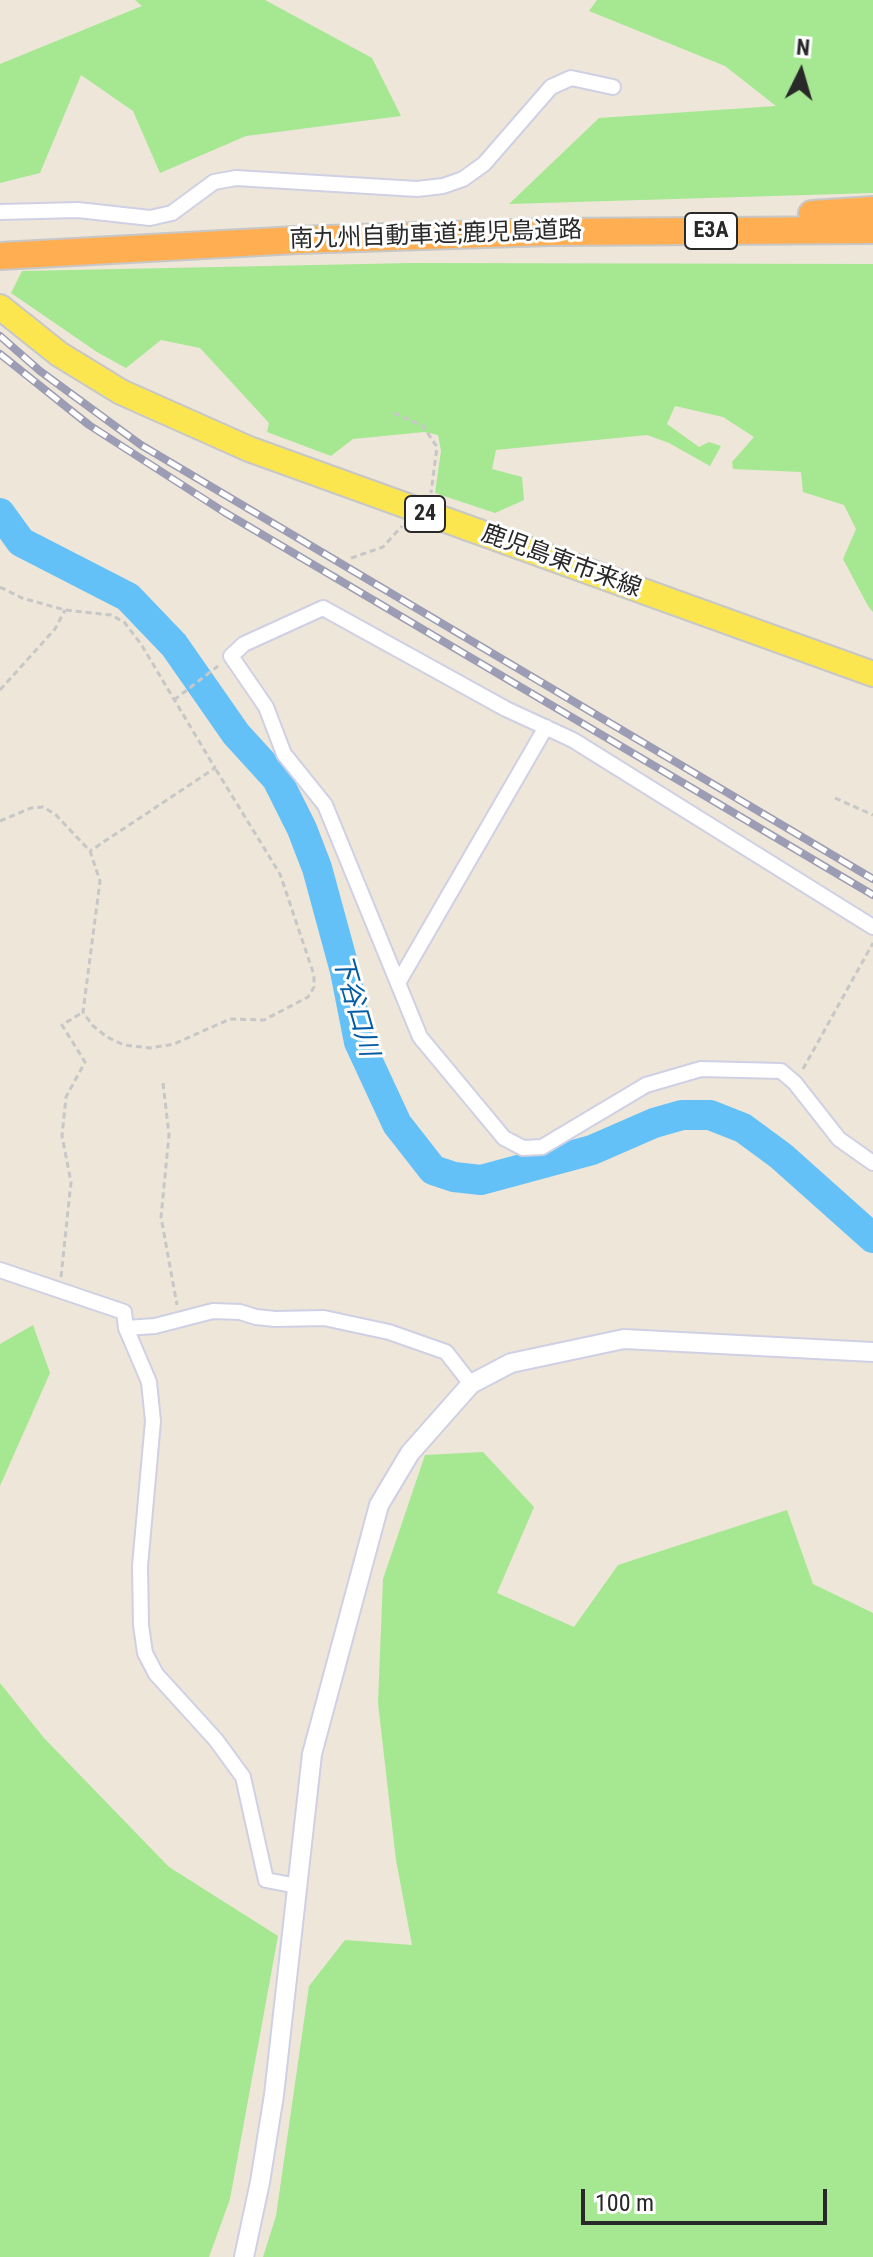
<!DOCTYPE html>
<meta charset="utf-8">
<style>
body{margin:0}
#map{position:relative;width:873px;height:2257px;overflow:hidden;background:#ede6d9;font-family:"Roboto Condensed",sans-serif}
canvas{display:block}
.north{position:absolute;left:761px;top:32px;width:80px;height:80px;-webkit-text-stroke:6px #fff;paint-order:stroke;rotate:5deg;font-size:22px;font-weight:700;line-height:32px;text-align:center;color:#292929}
.north::after{content:'';display:block;margin:auto;width:28px;height:36px;background:#292929;clip-path:polygon(50% 0,100% 100%,50% 72%,0 100%)}
.scale{position:absolute;left:581px;top:2189px;width:246px;height:36px;box-sizing:border-box;border:4px solid #292929;border-top:0;padding-left:10px;font-size:24px;line-height:28px;white-space:nowrap;color:#292929;-webkit-text-stroke:6px #fff;paint-order:stroke}
</style>
<div id="map">
<canvas width="873" height="2257"></canvas>
<div class="north">N</div>
<div class="scale">100 m</div>
</div>
<script>
const ctx = document.querySelector('canvas').getContext('2d');
ctx.lineJoin = 'round';
function fillPath(path, color) { ctx.fillStyle = color; ctx.fill(path, 'evenodd'); }
const toPath = rows => new Path2D(rows.map(r => 'M' + r).join(''));
function trace(path, color, width, dash) { ctx.strokeStyle = color; ctx.lineWidth = width; ctx.lineCap = dash ? 'butt' : 'round'; ctx.setLineDash(dash || []); ctx.stroke(path); }
function label(font, color, halo, rows, align = 'center') {
  ctx.font = font + ' "Roboto Condensed","Noto Sans JP",sans-serif'; ctx.lineWidth = 6; ctx.setLineDash([]); ctx.textBaseline = 'middle'; ctx.strokeStyle = halo; ctx.fillStyle = color; for (const [text, x, y, turn = 0] of rows) {
    ctx.save(); ctx.translate(x, y); ctx.rotate((+turn || 0) * Math.PI / 180); ctx.textAlign = isNaN(turn) ? turn : align; if (halo) ctx.strokeText(text, 0, 0); ctx.fillText(text, 0, 0); ctx.restore();
  }
}
fillPath(toPath([
 [135,0,265,0,372,58,401,116,246,136,160,173,133,111,81,75,40,173,0,183,0,64,142,6],
 [597,0,873,0,873,193,509,204,599,118,776,106,725,66,589,11],
 [413,263,873,264,873,612,868,606,843,559,856,529,844,505,803,492,801,472,733,469,732,462,754,437,723,417,675,406,667,424,699,447,709,442,721,446,710,466,669,443,647,435,496,450,492,469,522,477,524,500,495,513,435,493,441,451,438,435,424,432,353,439,331,456,267,432,269,423,200,348,161,340,126,368,97,352,11,293,22,271],
 [33,1325,50,1373,0,1486,0,1344],
 [483,1452,534,1507,497,1593,574,1627,618,1565,787,1510,813,1584,873,1613,873,2257,263,2257,276,2216,309,1986,345,1940,412,1945,396,1860,378,1703,383,1579,425,1455],
 [0,1683,44,1738,169,1867,278,1936,230,2199,209,2257,0,2257]
]), '#a5e891');
trace(toPath([
 [0,513,21,542,128,597,174,645,236,734,277,779,302,829,317,868,345,971,359,1042,397,1124,433,1170,454,1177,481,1180,592,1150,654,1123,682,1115,710,1115,743,1128,781,1156,873,1238]
]), '#63c1f8', 30);
const minor = toPath([
 [0,212,78,210,150,218,172,213,214,182,236,178,417,189,443,186,463,179,484,164,551,87,571,78,613,87],
 [873,927,573,740,506,709,323,608,244,644,231,656,266,707,284,754,325,805,420,1037,504,1138,523,1148,542,1147,646,1085,701,1069,781,1071,795,1083,839,1139,873,1163],
 [398,983,546,727],
 [0,1270,124,1312,126,1328,149,1382,153,1421,140,1566,141,1625,145,1653,156,1674,216,1740,243,1777,266,1880,297,1886],
 [126,1328,155,1326,213,1311,240,1312,256,1317,275,1319,324,1318,389,1332,446,1352,471,1384]
]);
const tertiary = toPath([
 [244,2257,260,2182,274,2095,312,1754,379,1505,410,1453,471,1384,511,1363,624,1339,873,1352]
]);
const primary = toPath([
 [0,307,59,354,121,392,249,449,873,674]
]);
const motorway = toPath([
 [812,214,873,210],
 [0,256,297,240,549,232,873,230]
]);
trace(minor, '#cfd0e4', 18);
trace(tertiary, '#cfd0e4', 22);
trace(primary, '#c7c7c7', 28);
trace(motorway, '#c7c7c7', 30);
trace(toPath([
 [394,413,423,426,437,447,431,493],
 [351,558,383,547,402,526],
 [0,587,22,598,65,610,111,615,124,622,141,644,215,768,90,851],
 [0,690,55,629,65,610],
 [174,700,218,666],
 [835,798,873,815],
 [0,821,31,808,43,807,55,814,90,851,100,881,83,1012,92,1025,107,1037,124,1045,150,1048,174,1044,230,1019,264,1020,308,997,314,987,314,975,280,874,215,768],
 [803,1069,873,943],
 [163,1083,169,1135,161,1217,177,1305],
 [61,1277,71,1182,62,1136,66,1097,85,1062,62,1025,83,1012]
]), '#c7c7c7', 3, [6, 4]);
trace(minor, '#fff', 14);
trace(tertiary, '#fff', 18);
trace(primary, '#fce64f', 24);
trace(motorway, '#ffaf52', 26);
const rail = toPath([
 [0,336,40,371,141,445,873,879],
 [0,354,89,425,224,512,873,895]
]);
trace(rail, '#9c9db5', 8);
trace(rail, '#fff', 5, [15]);
for (const [x, y, w] of [
 [711,231,52],
 [425,514,40]
]) { const box = new Path2D(); box.roundRect(x - w / 2, y - 18, w, 36, 6); ctx.fillStyle = '#fff'; ctx.fill(box); trace(box, '#292929', 2); }
label('bold 22px', '#292929', null, [
 ["E3A",711,231],
 ["24",425,514]
]);
label('24px', '#292929', '#fff', [
 ["南九州自動車道;鹿児島道路",436,236,-2],
 ["鹿児島東市来線",561,562,20]
]);
label('italic 26px', '#025ba4', '#fff', [
 ["下谷口川",354,1006,74]
]);
</script>
